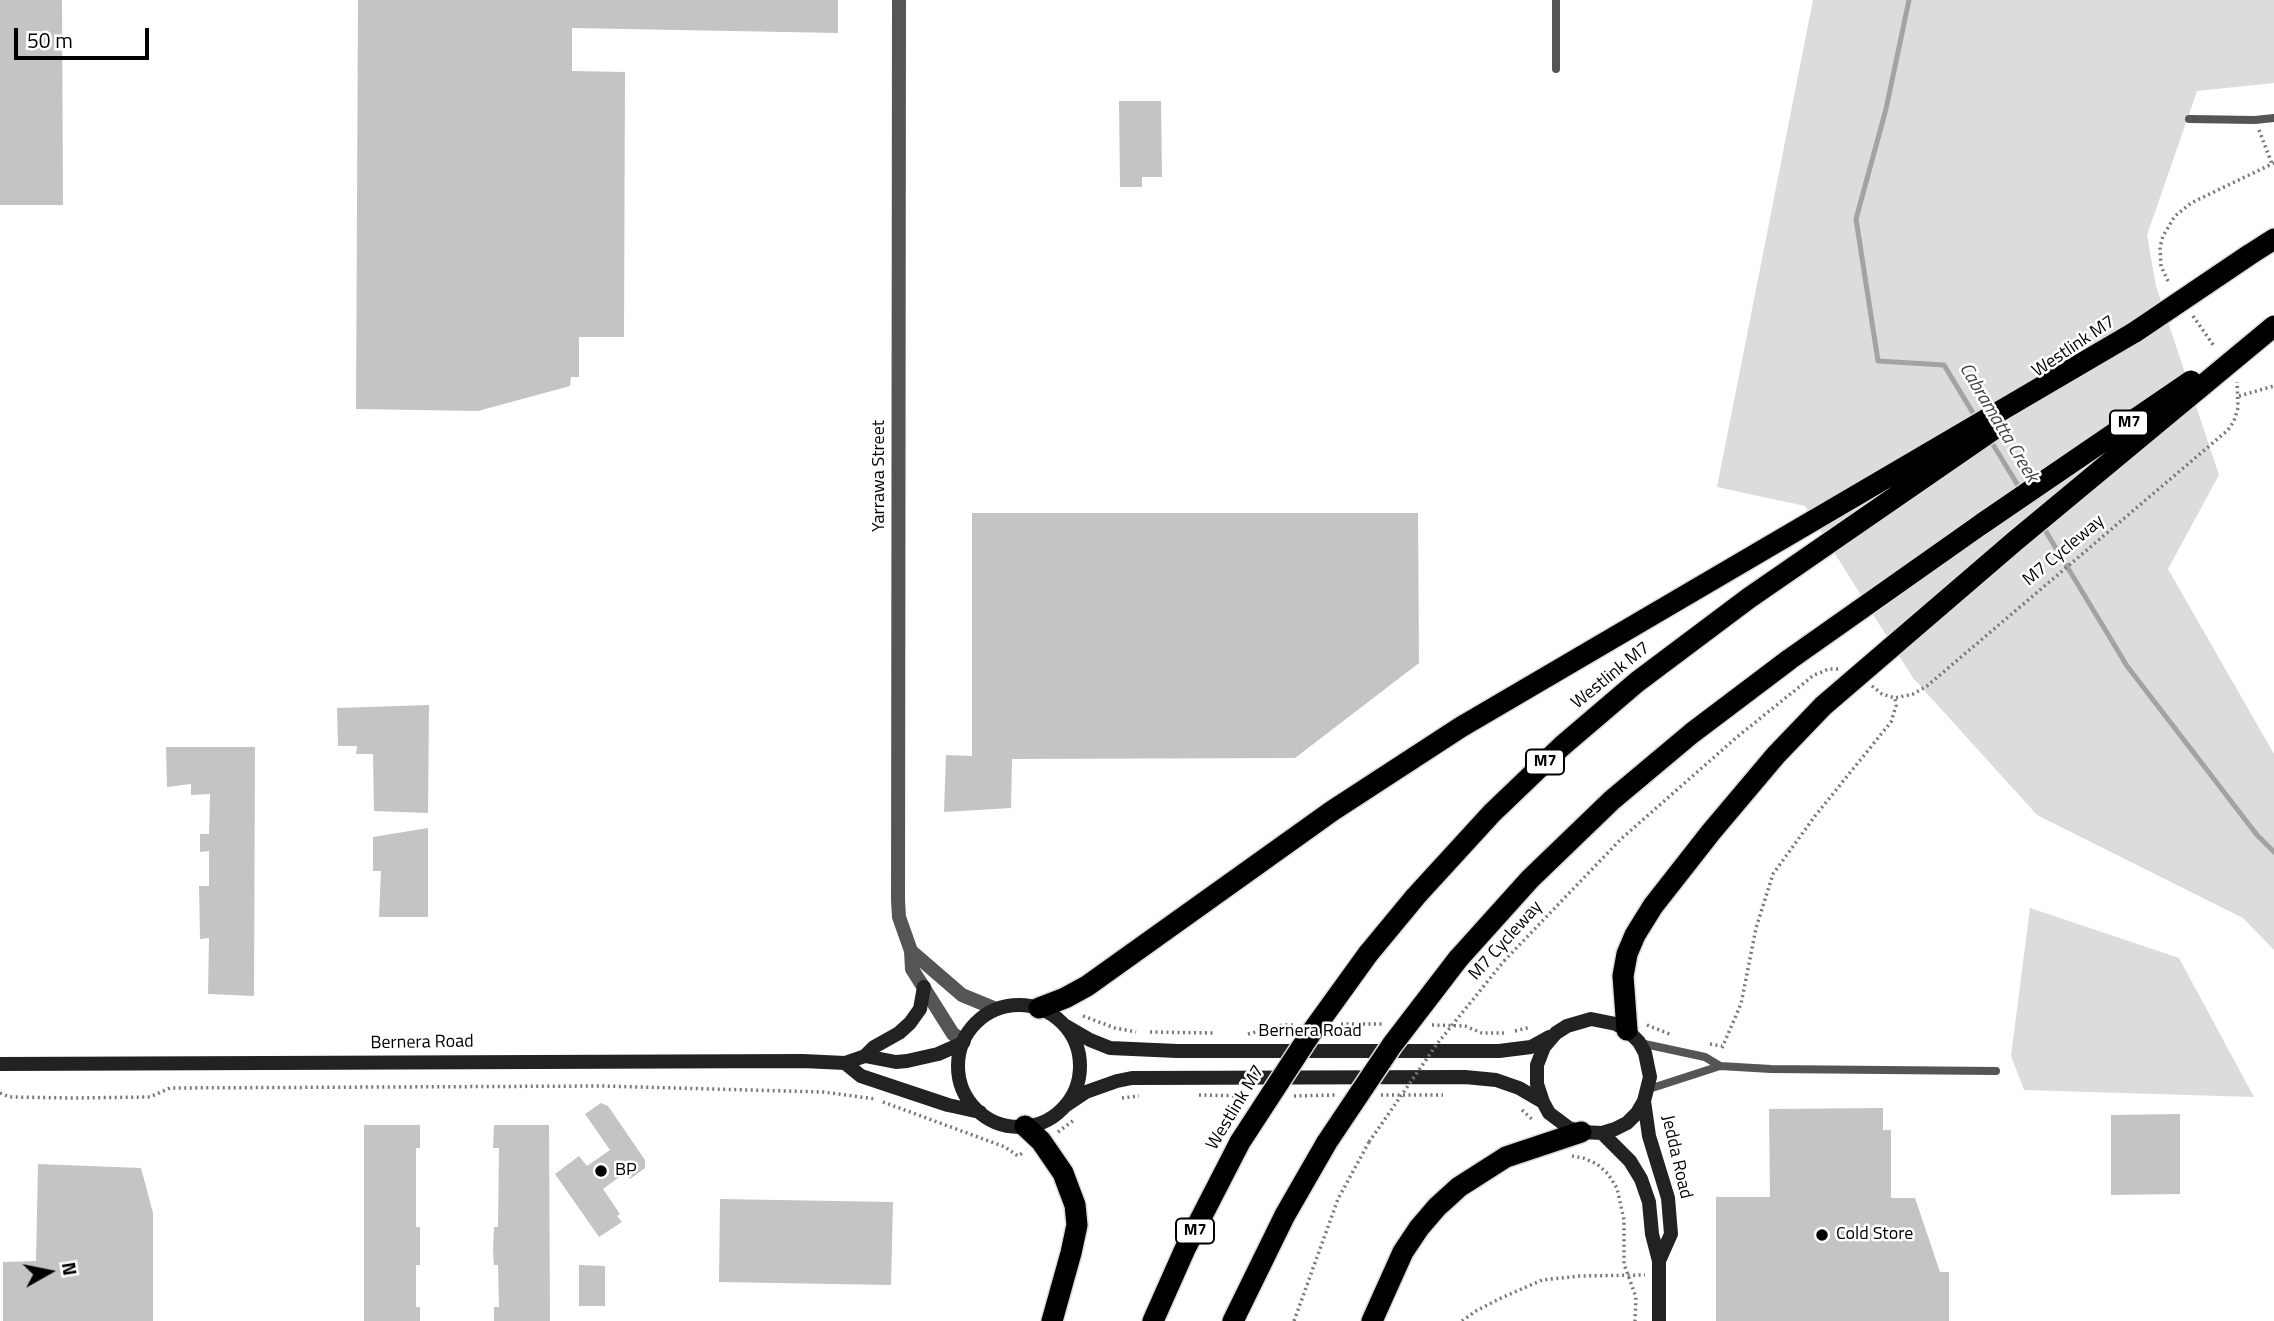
<!DOCTYPE html>
<style>
body{margin:0}
#map{position:relative;width:2274px;height:1321px;overflow:hidden;background:#fff;font-family:"Titillium Web",sans-serif}
canvas{display:block}
.north{position:absolute;left:14px;top:1237px;width:70px;height:70px;-webkit-text-stroke:5px #fff;paint-order:stroke;rotate:81deg;font-size:19px;font-weight:700;line-height:28px;text-align:center;color:#000}
.north::after{content:'';display:block;margin:auto;width:24px;height:32px;background:#000;clip-path:polygon(50% 0,100% 100%,50% 72%,0 100%)}
.scale{position:absolute;left:14px;top:28px;width:135px;height:32px;box-sizing:border-box;border:4px solid #000;border-top:0;padding-left:9px;font-size:21px;line-height:24px;white-space:nowrap;color:#000;-webkit-text-stroke:5px #fff;paint-order:stroke}
</style>
<div id="map">
<canvas width="2274" height="1321"></canvas>
<div class="north">N</div>
<div class="scale">50 m</div>
</div>
<script>
const ctx = document.querySelector('canvas').getContext('2d');
ctx.lineJoin = 'round';
function fillPath(path, color) { ctx.fillStyle = color; ctx.fill(path, 'evenodd'); }
const toPath = rows => new Path2D(rows.map(r => 'M' + r).join(''));
function trace(path, color, width, dash) { ctx.strokeStyle = color; ctx.lineWidth = width; ctx.lineCap = dash ? 'butt' : 'round'; ctx.setLineDash(dash || []); ctx.stroke(path); }
function label(font, color, halo, rows, align = 'center') {
  ctx.font = font + ' "Titillium Web",sans-serif'; ctx.lineWidth = 5; ctx.setLineDash([]); ctx.textBaseline = 'middle'; ctx.strokeStyle = halo; ctx.fillStyle = color; for (const [text, x, y, turn = 0] of rows) {
    ctx.save(); ctx.translate(x, y); ctx.rotate((+turn || 0) * Math.PI / 180); ctx.textAlign = isNaN(turn) ? turn : align; if (halo) ctx.strokeText(text, 0, 0); ctx.fillText(text, 0, 0); ctx.restore();
  }
}
fillPath(toPath([
 [1813,0,2274,0,2274,83,2197,91,2147,235,2156,286,2219,475,2168,569,2274,754,2274,950,2243,918,2037,815,1913,678,1805,506,1717,487],
 [2030,908,2179,958,2254,1097,2024,1090,2011,1056]
]), '#dcdcdc');
trace(toPath([
 [1909,0,1886,109,1856,219,1878,361,1944,365,1976,418],
 [1989,438,2022,492],
 [2042,525,2127,666,2257,835,2274,852]
]), '#a3a3a3', 5);
fillPath(toPath([
 [0,0,62,0,63,205,0,205],
 [358,0,838,0,838,33,572,28,572,71,625,72,624,337,579,337,579,377,571,377,570,386,478,411,356,409],
 [1119,101,1161,101,1162,177,1142,177,1142,187,1120,187],
 [972,513,1418,513,1419,663,1295,758,1012,759,1011,808,944,812,946,755,972,756],
 [429,705,428,813,374,811,373,754,356,754,357,746,338,746,337,708],
 [166,747,255,747,254,996,208,994,209,938,200,939,199,886,209,886,209,851,200,852,200,834,209,834,210,794,191,795,191,784,167,787],
 [428,828,428,917,379,917,381,871,373,871,373,837],
 [601,1103,608,1106,645,1160,645,1168,630,1179,625,1173,603,1189,620,1214,617,1216,622,1222,599,1237,555,1174,579,1156,587,1166,610,1150,585,1114],
 [1883,1108,1883,1130,1891,1130,1891,1198,1915,1198,1940,1272,1949,1272,1949,1321,1716,1321,1716,1197,1770,1197,1769,1109],
 [2180,1114,2180,1194,2111,1195,2111,1115],
 [364,1125,420,1125,420,1148,416,1148,416,1227,420,1227,420,1265,416,1265,416,1307,420,1307,420,1321,364,1321],
 [494,1125,549,1125,550,1321,494,1321,494,1307,499,1307,498,1265,494,1265,493,1250,494,1227,498,1227,499,1148,493,1148],
 [38,1164,141,1168,153,1213,153,1321,3,1321,3,1262,36,1261],
 [720,1199,893,1202,891,1285,719,1282],
 [579,1265,605,1266,605,1306,579,1306]
]), '#c4c4c4');
const highway = toPath([
 [2249,255,2274,239],
 [1368,954,1416,896,1492,813,1562,746,1637,682,1749,598,1997,427],
 [1458,959,1530,879,1612,800,1692,733,1790,659,1983,523],
 [1039,1008,1065,998,1087,986,1332,811,1461,727,2135,332],
 [1627,1030,1623,976,1627,954,1635,935,1653,906,1711,832,1776,755,1823,706],
 [1025,1126,1041,1141,1063,1173,1075,1205,1077,1225,1071,1253,1052,1321],
 [1153,1321,1185,1249,1240,1142],
 [1233,1321,1285,1215,1327,1142],
 [1372,1321,1403,1252,1419,1228,1437,1207,1459,1187,1506,1157,1581,1132]
]);
trace(highway, '#dbdbdb', 24);
trace(toPath([
 [2259,130,2272,164],
 [2168,281,2161,266,2160,247,2163,236,2175,216,2191,203,2274,163],
 [2193,316,2214,346],
 [2239,396,2274,386],
 [1872,686,1882,694,1895,698,1913,694,1927,686,2228,430,2234,421,2238,408,2237,382],
 [1504,961,1621,839,1737,737,1814,675,1829,669,1838,669],
 [1083,1016,1115,1028,1136,1032],
 [1341,1024,1383,1024],
 [1432,1025,1465,1026,1482,1033,1504,1033],
 [1647,1025,1672,1035],
 [1515,1031,1531,1027],
 [1150,1032,1213,1033],
 [1248,1034,1283,1025,1295,1025],
 [1710,1044,1722,1046],
 [1722,1048,1741,1004,1756,928,1773,874,1815,816,1891,722,1896,706,1895,698],
 [0,1093,10,1097,73,1098,150,1097,170,1088,602,1086,823,1092,876,1099],
 [1199,1095,1247,1096],
 [1381,1095,1443,1095],
 [1294,1096,1335,1095],
 [1122,1098,1139,1096],
 [883,1102,1005,1147,1018,1156,1024,1152],
 [1522,1110,1534,1121],
 [1058,1132,1074,1120],
 [1572,1156,1583,1158,1597,1164,1608,1174,1617,1188,1624,1220,1624,1264,1636,1297,1635,1321],
 [1294,1321,1338,1199,1369,1142],
 [1462,1321,1476,1311,1499,1299,1542,1280,1580,1276,1645,1275]
]), '#777', 3.5, [2, 3.5]);
trace(toPath([
 [1556,69,1556,0],
 [2189,119,2255,120,2274,118],
 [1640,1043,1705,1057,1720,1066],
 [1649,1089,1720,1066,1771,1069,1996,1071]
]), '#555', 8);
trace(toPath([
 [899,0,898,900,899,917,911,951,912,969,953,1034,964,1041],
 [911,951,962,995,996,1009]
]), '#555', 14);
trace(toPath([
 '958 1066a61 61 0 1 1 122 0a61 61 0 1 1-122 0Z',
 [1066,1026,1090,1040,1110,1048,1177,1051,1499,1051,1531,1047,1549,1037],
 [865,1056,874,1047,899,1033,910,1023,920,1009,924,987],
 [845,1063,861,1076,948,1105,980,1112],
 [0,1064,803,1061,845,1063,865,1056,896,1062,907,1061,938,1054,963,1043],
 [1644,1101,1649,1136,1668,1198,1671,1234,1659,1261],
 [1065,1106,1086,1092,1117,1081,1132,1078,1465,1077,1496,1080,1519,1088,1543,1102,1549,1113,1569,1128,1581,1132,1602,1133,1615,1129,1627,1123,1637,1113,1644,1101,1650,1077,1645,1053,1639,1042,1627,1030,1616,1024,1591,1019,1567,1026,1556,1033,1544,1047,1537,1065,1537,1084,1543,1102],
 [1602,1133,1630,1161,1641,1179,1649,1202,1652,1234,1659,1261,1659,1321]
]), '#222', 14);
trace(highway, '#000', 21);
const highwayBridge = toPath([
 [2135,332,2249,255],
 [1983,523,2191,381],
 [1823,706,2015,541,2274,326],
 [1240,1142,1311,1033,1368,954],
 [1327,1142,1392,1045,1458,959]
]);
trace(highwayBridge, '#dbdbdb', 24, []);
trace(toPath([
 [1369,1142,1437,1044,1504,961]
]), '#777', 3.5, [2, 3.5]);
trace(highwayBridge, '#000', 21);
for (const [x, y, r, color] of [
 [601,1171,7,"#000"],
 [1822,1235,7,"#000"]
]) { const dot = new Path2D(); dot.arc(x, y, r, 0, 2 * Math.PI); ctx.fillStyle = color; ctx.fill(dot); trace(dot, '#fff', 2.5); }
for (const [x, y, w] of [
 [2129,423,38],
 [1545,762,38],
 [1195,1231,38]
]) { const box = new Path2D(); box.roundRect(x - w / 2, y - 12.5, w, 25, 5); ctx.fillStyle = '#fff'; ctx.fill(box); trace(box, '#000', 2); }
label('bold 16px', '#000', null, [
 ["M7",2129,423],
 ["M7",1545,762],
 ["M7",1195,1231]
]);
label('18px', '#000', '#fff', [
 ["Westlink M7",2074,347,-34],
 ["Yarrawa Street",880,476,-90],
 ["M7 Cycleway",2064,551,-40],
 ["Westlink M7",1611,676,-39],
 ["M7 Cycleway",1506,941,-48],
 ["Bernera Road",1310,1032],
 ["Bernera Road",422,1043,-1],
 ["Westlink M7",1236,1108,-59],
 ["Jedda Road",1676,1157,77]
]);
label('18px', '#000', '#fff', [
 ["BP",615,1171],
 ["Cold Store",1836,1235]
], 'left');
label('italic 19px', '#444', '#fff', [
 ["Cabramatta Creek",1998,423,59]
]);
</script>
